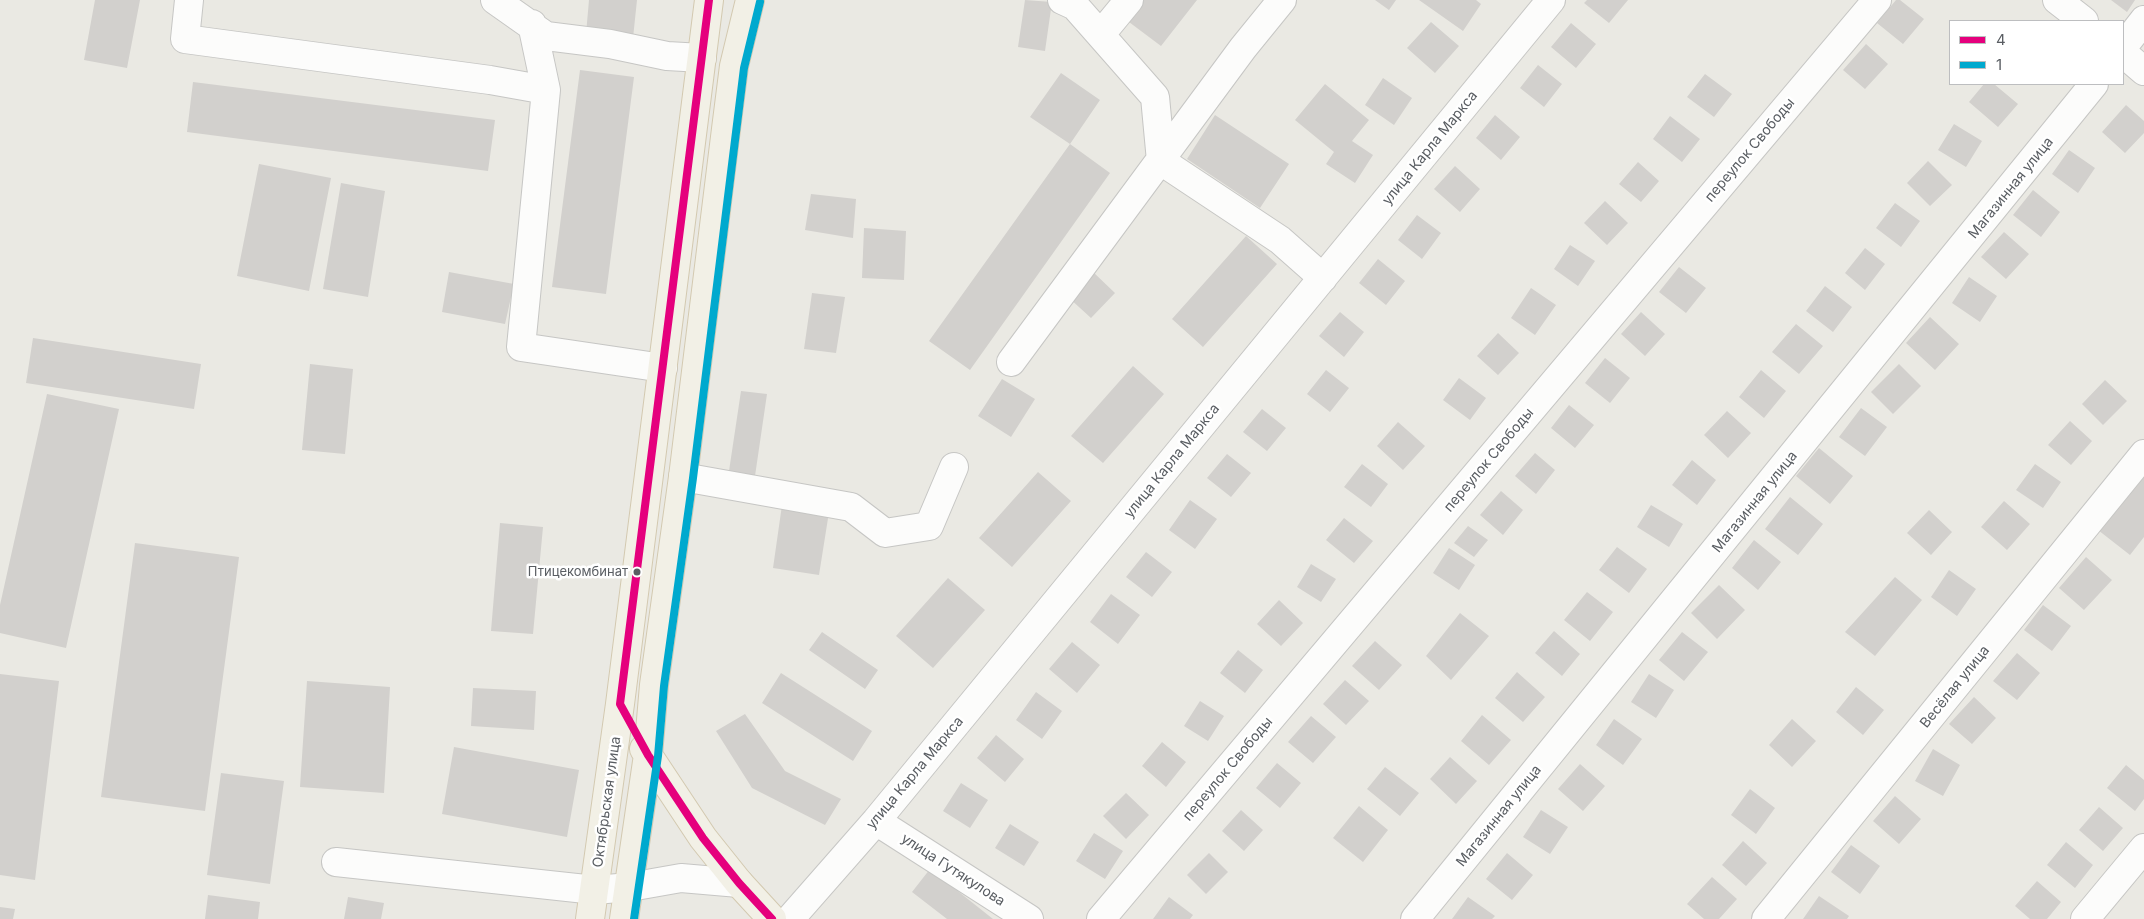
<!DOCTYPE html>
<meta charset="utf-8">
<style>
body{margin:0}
#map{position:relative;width:2144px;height:919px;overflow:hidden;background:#eae9e3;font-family:Inter,sans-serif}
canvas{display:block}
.legend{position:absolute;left:1949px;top:20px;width:175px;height:65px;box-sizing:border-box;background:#fff;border:1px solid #bdbec0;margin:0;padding:6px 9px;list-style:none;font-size:15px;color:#595d62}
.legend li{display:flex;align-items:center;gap:10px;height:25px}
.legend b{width:25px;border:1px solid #bdbec0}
</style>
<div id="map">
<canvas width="2144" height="919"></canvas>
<ul class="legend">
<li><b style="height:6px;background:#e5007d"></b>4</li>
<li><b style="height:6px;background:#00a9ce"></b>1</li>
</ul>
</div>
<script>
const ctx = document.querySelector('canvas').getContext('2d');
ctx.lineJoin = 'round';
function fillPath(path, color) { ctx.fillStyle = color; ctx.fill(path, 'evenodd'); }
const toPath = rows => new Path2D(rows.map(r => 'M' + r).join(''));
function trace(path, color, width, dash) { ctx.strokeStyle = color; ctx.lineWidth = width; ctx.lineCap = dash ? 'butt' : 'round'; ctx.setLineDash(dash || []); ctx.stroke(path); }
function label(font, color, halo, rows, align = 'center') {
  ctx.font = font + ' Inter,sans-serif'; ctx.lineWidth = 5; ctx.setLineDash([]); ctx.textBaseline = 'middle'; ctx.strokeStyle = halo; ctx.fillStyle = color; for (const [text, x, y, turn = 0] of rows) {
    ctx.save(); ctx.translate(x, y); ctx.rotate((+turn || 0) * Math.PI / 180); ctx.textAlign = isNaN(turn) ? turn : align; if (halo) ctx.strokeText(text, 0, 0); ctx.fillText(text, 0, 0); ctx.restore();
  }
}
fillPath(toPath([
 [95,0,140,0,127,68,84,60],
 [589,0,637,0,633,38,586,34],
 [1025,0,1052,2,1045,51,1018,47],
 [1139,0,1197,0,1161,46,1125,19],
 [1375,0,1396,0,1389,10],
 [1419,0,1476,0,1481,4,1463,31],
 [1587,0,1628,0,1609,23,1584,3],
 [1896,0,1900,0,1924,19,1903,44,1877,23],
 [2111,0,2135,0,2127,12],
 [1431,22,1459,46,1435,73,1407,48],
 [1571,23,1596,44,1576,68,1551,47],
 [1866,44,1888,64,1865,89,1843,70],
 [1538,65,1562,84,1544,107,1520,88],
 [580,70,634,77,606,294,552,287],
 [1061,73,1100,100,1070,144,1030,117],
 [1705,74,1732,94,1714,117,1687,97],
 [1383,78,1412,98,1394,125,1365,105],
 [193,82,495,120,488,171,187,132],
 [1325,84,1369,120,1352,141,1373,155,1355,183,1326,164,1334,152,1295,120],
 [1984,84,1994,84,2018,104,1998,127,1969,102],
 [2126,105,2144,121,2144,133,2125,153,2102,132],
 [1215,115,1289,164,1260,208,1187,159],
 [1495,115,1520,137,1501,160,1476,138],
 [1670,116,1700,139,1682,162,1653,139],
 [1954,124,1982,141,1966,167,1938,150],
 [1070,144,1110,173,970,370,929,341],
 [2069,150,2095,168,2078,193,2052,174],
 [1928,161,1952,185,1930,206,1907,183],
 [1638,162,1659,181,1641,202,1619,184],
 [259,164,331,178,309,291,237,276],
 [1455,166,1480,189,1460,212,1434,189],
 [341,183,385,191,368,297,323,289],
 [2033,190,2060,212,2041,237,2013,215],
 [811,194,856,199,853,238,805,230],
 [1605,201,1628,223,1607,245,1584,223],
 [1895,203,1920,221,1901,247,1876,228],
 [1417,215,1441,233,1422,259,1398,240],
 [864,228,906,231,904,280,862,278],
 [2004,232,2029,254,2006,279,1981,257],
 [1246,236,1277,264,1203,347,1172,319],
 [1570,245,1595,261,1578,286,1554,269],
 [1865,248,1885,264,1865,290,1845,273],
 [1378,259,1405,281,1386,305,1359,283],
 [1679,267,1706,288,1686,313,1659,292],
 [1092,271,1115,293,1091,318,1068,297],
 [449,272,514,284,505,324,442,312],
 [1969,277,1997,296,1980,322,1952,303],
 [1825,286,1852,307,1833,332,1806,311],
 [1531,288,1556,305,1535,335,1511,318],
 [812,293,845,297,836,353,804,349],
 [1340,312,1364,332,1344,357,1319,336],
 [1641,312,1665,334,1645,356,1621,334],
 [1930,317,1959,344,1935,370,1906,343],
 [1796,324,1823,346,1799,374,1772,352],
 [1498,333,1519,353,1498,375,1477,356],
 [33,338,201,364,194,409,26,383],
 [1605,358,1630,378,1610,403,1585,383],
 [310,364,353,369,345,454,302,450],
 [1899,364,1921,386,1893,414,1871,392],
 [1133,366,1164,394,1103,463,1071,436],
 [1326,370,1349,388,1330,412,1307,394],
 [1761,370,1786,391,1764,418,1739,397],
 [1459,378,1486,398,1470,420,1443,400],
 [1002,379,1035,399,1011,437,978,416],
 [2105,380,2127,401,2103,425,2082,404],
 [741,391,767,394,755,476,729,471],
 [47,394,119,409,66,648,0,633,0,605],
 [1569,405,1594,425,1575,448,1551,428],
 [1861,408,1887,427,1865,456,1839,437],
 [1262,409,1286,428,1267,451,1243,432],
 [1727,411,1751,433,1728,458,1704,435],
 [2070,421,2092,441,2071,465,2048,445],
 [1398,422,1425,446,1403,470,1377,446],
 [1819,448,1853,476,1830,504,1796,476],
 [1535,453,1555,470,1536,494,1515,476],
 [1227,454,1251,473,1231,497,1207,478],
 [1692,460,1716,480,1697,505,1672,485],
 [1362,464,1388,484,1371,507,1344,487],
 [2035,464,2061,482,2043,508,2016,490],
 [1038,472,1071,501,1012,567,979,538],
 [2144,472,2144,537,2130,555,2098,530],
 [1501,491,1523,510,1503,535,1480,515],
 [1790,497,1823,524,1798,555,1765,529],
 [1190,500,1217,519,1195,549,1169,530],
 [2004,501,2030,524,2007,550,1981,527],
 [782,505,829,512,819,575,773,568],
 [1651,505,1683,524,1669,547,1637,527],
 [1929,510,1952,532,1931,555,1907,533],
 [1344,518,1373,541,1354,563,1326,540],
 [500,523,543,527,533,634,491,631],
 [1468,526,1488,540,1474,557,1454,543],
 [1754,540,1781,562,1758,590,1732,568],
 [135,543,239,557,205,811,101,797],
 [1617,547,1647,569,1629,593,1599,570],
 [1449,548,1475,565,1459,590,1433,573],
 [1146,552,1172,572,1152,597,1126,577],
 [2086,557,2112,580,2084,610,2059,588],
 [1311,564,1336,579,1321,602,1297,587],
 [1949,570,1976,589,1957,616,1931,597],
 [1895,577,1922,600,1875,656,1845,632],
 [948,578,985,610,933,668,896,636],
 [1719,585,1745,610,1717,639,1691,613],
 [1587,592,1613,612,1590,641,1564,620],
 [1111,594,1140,615,1118,644,1090,622],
 [1279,600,1303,623,1281,646,1257,624],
 [2043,605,2071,626,2052,651,2024,630],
 [1460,613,1489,636,1451,680,1426,656],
 [1554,631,1580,654,1562,676,1535,653],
 [822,632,878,670,865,689,809,650],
 [1682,632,1708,652,1684,681,1659,660],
 [1375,641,1402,665,1379,690,1352,666],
 [1072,642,1100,665,1077,693,1049,669],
 [1238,650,1263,670,1245,693,1220,673],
 [2017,653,2040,673,2017,700,1993,681],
 [1517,672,1545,697,1523,722,1495,698],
 [781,673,872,731,853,761,762,703],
 [0,674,59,681,35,880,0,875],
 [1649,674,1674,690,1656,718,1631,702],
 [1345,680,1369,701,1346,725,1323,704],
 [307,681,390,687,384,793,300,787],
 [1856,687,1884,710,1863,735,1836,712],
 [473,688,536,691,534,730,471,726],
 [1036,692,1062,711,1042,739,1016,720],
 [1974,697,1996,718,1972,744,1949,724],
 [1200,701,1224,716,1208,741,1184,726],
 [745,714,785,771,841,799,825,825,752,788,716,731],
 [1482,715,1511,740,1489,765,1461,741],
 [1311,716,1336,737,1313,763,1288,742],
 [1614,719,1642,739,1623,765,1596,745],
 [1792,719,1816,741,1792,767,1769,745],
 [996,735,1024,759,1005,782,977,758],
 [1162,742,1186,762,1166,787,1142,766],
 [454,747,579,770,567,837,442,814],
 [1933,749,1960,765,1943,796,1915,781],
 [1450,757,1477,781,1456,804,1430,779],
 [1277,763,1301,783,1280,808,1256,788],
 [1580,764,1605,786,1583,811,1558,789],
 [2126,765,2144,780,2144,799,2135,811,2107,788],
 [1385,767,1419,793,1400,816,1367,789],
 [221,773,284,781,270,884,207,875],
 [961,783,988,800,970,828,943,811],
 [1750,789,1775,808,1756,834,1731,815],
 [1126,793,1149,815,1126,839,1103,816],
 [1895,796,1921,819,1899,844,1873,821],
 [1359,806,1388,830,1363,862,1333,838],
 [2099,807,2123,828,2103,851,2079,830],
 [1241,810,1263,830,1244,851,1222,831],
 [1541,810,1568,827,1550,854,1523,837],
 [1010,824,1039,842,1024,866,995,848],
 [1094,833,1123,851,1105,879,1076,861],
 [1743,841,1767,863,1746,886,1722,865],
 [2066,842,2093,865,2075,888,2047,865],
 [1851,845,1880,866,1860,894,1831,872],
 [1209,853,1228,872,1206,894,1187,875],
 [1507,853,1533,875,1512,900,1486,879],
 [930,869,993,919,947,919,912,892],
 [1712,877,1737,899,1719,919,1704,919,1687,904],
 [2037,881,2061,902,2047,919,2030,919,2015,906],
 [208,895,260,902,258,919,205,919],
 [1819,896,1849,916,1847,919,1803,919],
 [348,897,384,903,381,919,344,919],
 [1169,897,1193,915,1190,919,1153,919],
 [1468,897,1495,916,1492,919,1452,919],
 [0,907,15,909,13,919,0,919]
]), '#d2d0cd');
const minor = toPath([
 [189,0,185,39,490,80,546,90,532,24],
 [495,0,546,36,610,44,667,56,702,58],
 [1062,0,1075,6,1155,97,1161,161,1280,240,1323,278],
 [2057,0,2084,21],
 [1101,34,1129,0],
 [2123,47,2144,20],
 [2123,53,2144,71],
 [546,90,521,347,663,368],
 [1011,362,1243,48,1282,0],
 [683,477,851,507,885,533,929,526,954,467],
 [876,821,1029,919],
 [336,862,595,890,630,887,681,878,739,883],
 [790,919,876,821,1551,0],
 [1101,919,1877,0],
 [1415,919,2094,84],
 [1766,919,2144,454],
 [2085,919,2144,848]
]);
const major = toPath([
 [644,749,703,838,739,883,772,919],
 [590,919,620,704,709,0],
 [624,919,648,755,654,685,683,477,726,129,734,66,750,0]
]);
trace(minor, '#c6c6c4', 30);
trace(major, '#d3c9b0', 30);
trace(minor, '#fcfcfb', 28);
trace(major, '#f2f0e6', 28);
trace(toPath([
 [709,0,620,704,648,755,703,838,739,883,772,919]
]), '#e5007d', 8);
trace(toPath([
 [634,919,658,756,664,686,693,478,744,68,760,2]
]), '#00a9ce', 8);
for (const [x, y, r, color] of [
 [637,572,4.5,"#595d62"]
]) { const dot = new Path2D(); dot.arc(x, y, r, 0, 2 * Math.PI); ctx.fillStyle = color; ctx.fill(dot); trace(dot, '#fff', 2); }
label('13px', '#595d62', '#fff', [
 ["Птицекомбинат",628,572]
], 'right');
label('14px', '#595d62', '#fff', [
 ["улица Карла Маркса",1430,148,-51],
 ["переулок Свободы",1750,150,-50],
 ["Магазинная улица",2011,188,-51],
 ["переулок Свободы",1489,460,-50],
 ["улица Карла Маркса",1172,461,-51],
 ["Магазинная улица",1755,502,-51],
 ["Весёлая улица",1955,687,-51],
 ["переулок Свободы",1228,769,-50],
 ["улица Карла Маркса",915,773,-50],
 ["Октябрьская улица",607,802,-82],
 ["Магазинная улица",1499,816,-51],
 ["улица Гутякулова",953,870,33]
]);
</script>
